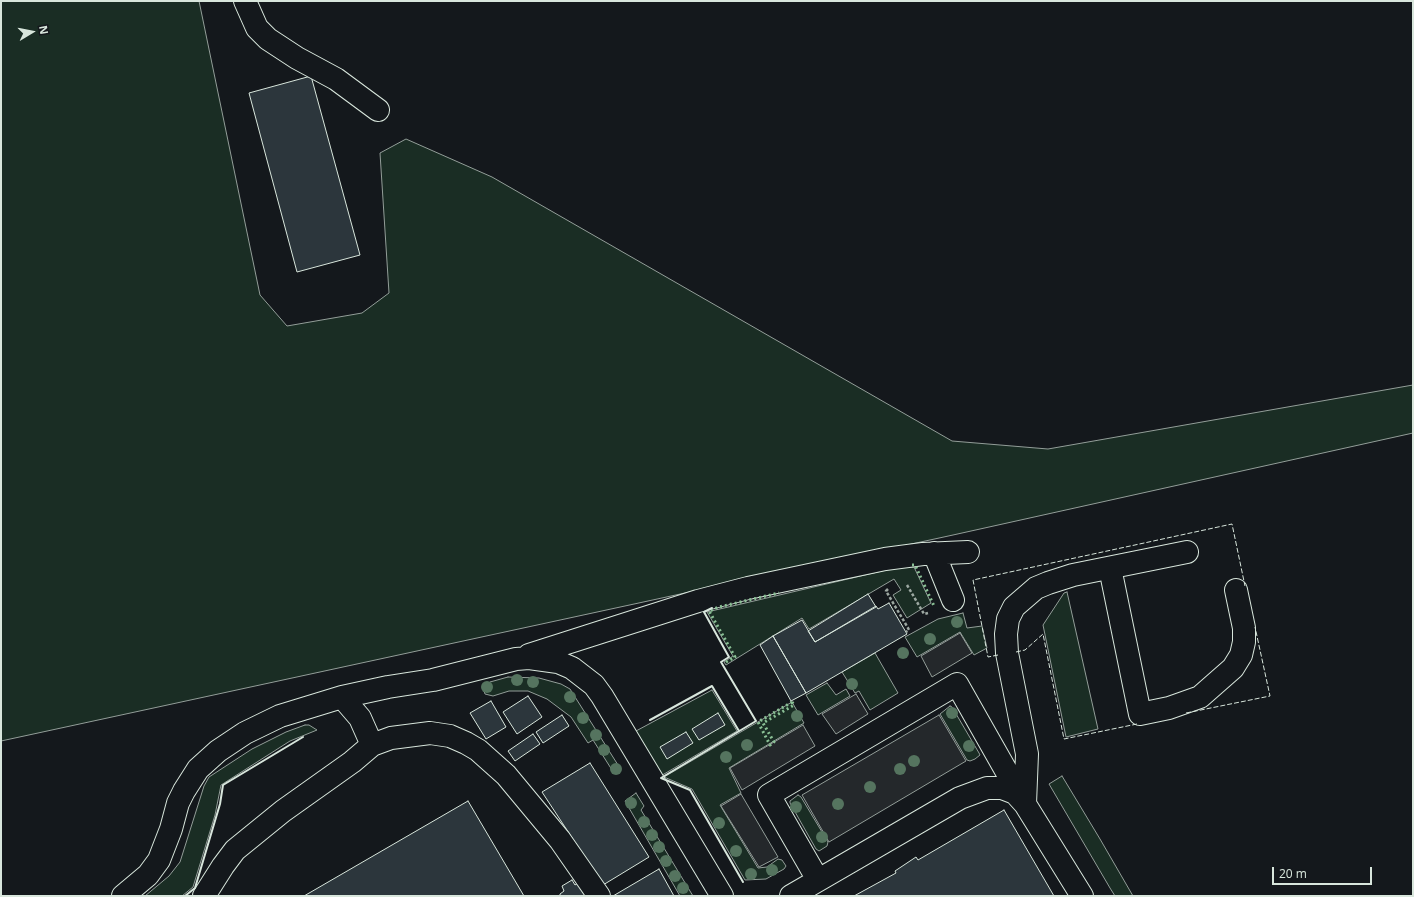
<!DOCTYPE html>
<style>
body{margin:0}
#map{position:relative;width:1414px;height:897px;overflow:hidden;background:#14181c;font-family:"Open Sans",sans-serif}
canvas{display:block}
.frame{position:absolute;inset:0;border:2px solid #d8e6dc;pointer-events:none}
.north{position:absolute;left:12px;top:12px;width:40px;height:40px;-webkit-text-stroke:3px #14181c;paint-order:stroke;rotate:80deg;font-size:11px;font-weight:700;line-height:16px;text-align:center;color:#d8e6dc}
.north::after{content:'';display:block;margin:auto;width:14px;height:18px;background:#d8e6dc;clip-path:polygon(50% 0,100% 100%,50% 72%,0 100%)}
.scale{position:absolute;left:1272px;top:867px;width:100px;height:18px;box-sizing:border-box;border:2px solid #d8e6dc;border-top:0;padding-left:5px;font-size:12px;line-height:14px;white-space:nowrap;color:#d8e6dc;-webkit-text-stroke:3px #14181c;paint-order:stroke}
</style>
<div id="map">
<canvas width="1414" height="897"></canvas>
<div class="frame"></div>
<div class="north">N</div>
<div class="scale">20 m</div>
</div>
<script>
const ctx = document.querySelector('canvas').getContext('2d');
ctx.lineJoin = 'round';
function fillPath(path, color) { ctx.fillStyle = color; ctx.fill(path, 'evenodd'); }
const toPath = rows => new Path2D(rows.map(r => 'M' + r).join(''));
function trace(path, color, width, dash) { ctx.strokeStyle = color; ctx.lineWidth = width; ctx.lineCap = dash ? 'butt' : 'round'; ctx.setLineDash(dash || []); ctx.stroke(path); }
const green = toPath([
 [1,1,199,1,260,295,287,326,362,313,389,293,380,153,406,139,492,177,952,441,1048,449,1413,385,1413,433,953,535,1,741,1,1],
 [899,567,914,567,931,603,907,618,893,595,901,590,894,579,809,629,802,618,726,665,724,662,733,656,707,612,899,567],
 [1067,592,1098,729,1066,737,1043,625,1064,593,1067,592],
 [963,613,967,628,982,626,987,648,974,655,960,632,917,657,905,637,938,619,963,613],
 [875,653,898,693,870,710,859,691,855,693,842,672,875,653],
 [508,677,539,678,561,684,570,689,618,765,612,770,593,740,588,743,571,717,547,699,528,691,509,691,493,696,485,694,483,688,490,682,508,677],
 [827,683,836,695,846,689,850,696,818,715,806,695,827,683],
 [712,690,737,731,659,777,636,731,712,690],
 [792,702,804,723,729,768,741,793,720,805,758,868,767,867,778,859,782,860,786,866,784,869,766,879,745,880,692,789,664,777,792,702],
 [950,706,952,707,979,753,980,755,975,759,970,761,967,760,940,714,950,706],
 [305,725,309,725,317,730,290,741,221,785,215,815,193,887,182,896,145,896,169,876,180,862,204,786,209,777,252,749,286,732,305,725],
 [1062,776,1100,839,1133,896,1115,896,1110,888,1049,784,1062,776],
 [636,793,644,806,641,810,693,896,680,896,625,801,636,793],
 [798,795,801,797,828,842,827,846,819,851,816,849,790,803,790,801,798,795]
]);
fillPath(green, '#1a2d24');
trace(green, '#939e99', 1);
const parking = toPath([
 [960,633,972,653,932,677,921,656,960,633],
 [856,694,868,714,836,734,822,714,856,694],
 [939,715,966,761,829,842,802,795,939,715],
 [803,725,815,746,742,790,730,768,803,725],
 [741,794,778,857,759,867,721,806,741,794]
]);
fillPath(parking, '#24282b');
trace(parking, '#939e99', 1);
const building = toPath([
 [311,76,360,255,297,272,249,93,311,76],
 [868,594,876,607,815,642,808,631,868,594],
 [889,603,907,634,806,693,773,636,802,620,815,642,876,606,878,609,889,603],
 [773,636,806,693,791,701,760,645,773,636],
 [528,696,542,717,517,734,503,712,528,696],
 [491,701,506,727,486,739,470,713,491,701],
 [718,713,725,725,699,740,692,729,718,713],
 [562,715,569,726,543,743,536,732,562,715],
 [686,732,693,743,667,759,660,747,686,732],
 [533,734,540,744,515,761,508,751,533,734],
 [590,763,649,857,603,885,542,792,590,763],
 [468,801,524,896,304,896,468,801],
 [1004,810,1054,896,854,896,896,873,895,871,916,857,918,860,1004,810],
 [659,869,674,896,613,896,659,869],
 [572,880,575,885,581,881,589,896,560,896,560,894,564,891,562,886,572,880]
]);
fillPath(building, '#2c363c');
trace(building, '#d8e6dc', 1);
const minor = toPath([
 [245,1,257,28,268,39,297,58,336,79,378,110],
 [934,553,953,600],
 [1110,568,1140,714,1169,708,1200,697,1233,668,1241,655,1244,642,1244,628,1236,590],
 [529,655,698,601,748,588,885,559,923,554,968,552],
 [342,697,360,718,372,745],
 [1025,804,1027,754,1007,653,1006,634,1008,619,1014,607,1036,588,1048,583,1073,575,1187,552],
 [818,880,769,795,957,684,1025,804],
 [123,896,148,875,159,860,171,829,178,803,184,791,198,769,218,751,245,733,280,716,342,697,388,687,433,680,516,659,529,658,558,662,572,668,594,685,602,696,722,896],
 [204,896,223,866,235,850,283,811,352,762,372,745,391,738,430,733,450,736,466,743,478,750,506,775,560,840,599,896],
 [791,896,960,798,987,788,1002,788,1015,793,1025,804,1082,896]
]);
trace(minor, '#d8e6dc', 24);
trace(toPath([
 [907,585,924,614,928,613],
 [888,589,886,591,908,628,909,630,906,632]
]), '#9da8a2', 2.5, [3, 2]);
trace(minor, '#14181c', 22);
trace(toPath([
 [912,565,915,565,934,606],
 [726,662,735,657,709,611,719,607,779,593],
 [792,702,794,705,763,723,774,742,770,745,758,722,792,702]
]), '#8ac095', 3, [2, 3]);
trace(toPath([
 [1016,652,1025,650,1043,634,1064,739,1137,724],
 [998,655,988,657,973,580,1232,524,1245,586],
 [1186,713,1270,696,1255,627]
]), '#d8e6dc', 1, [5, 2]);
trace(toPath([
 [712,608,704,612,729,657,721,662,756,721,661,778,690,790,743,882],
 [650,720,712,686,739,731],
 [185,896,195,888,220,804,223,785,303,737]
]), '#d8e6dc', 2);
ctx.fillStyle = '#55745f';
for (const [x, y] of [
 [957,622],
 [930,639],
 [903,653],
 [517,680],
 [533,682],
 [852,684],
 [487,687],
 [570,697],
 [952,713],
 [797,716],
 [583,718],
 [596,735],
 [747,745],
 [969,746],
 [604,750],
 [726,757],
 [914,761],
 [616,769],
 [900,769],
 [870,787],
 [631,803],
 [838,804],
 [796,807],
 [644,822],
 [719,823],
 [652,835],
 [822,837],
 [659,847],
 [736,851],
 [666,861],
 [772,870],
 [751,874],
 [675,876],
 [683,888]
]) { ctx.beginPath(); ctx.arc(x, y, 6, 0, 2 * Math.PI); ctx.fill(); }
</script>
